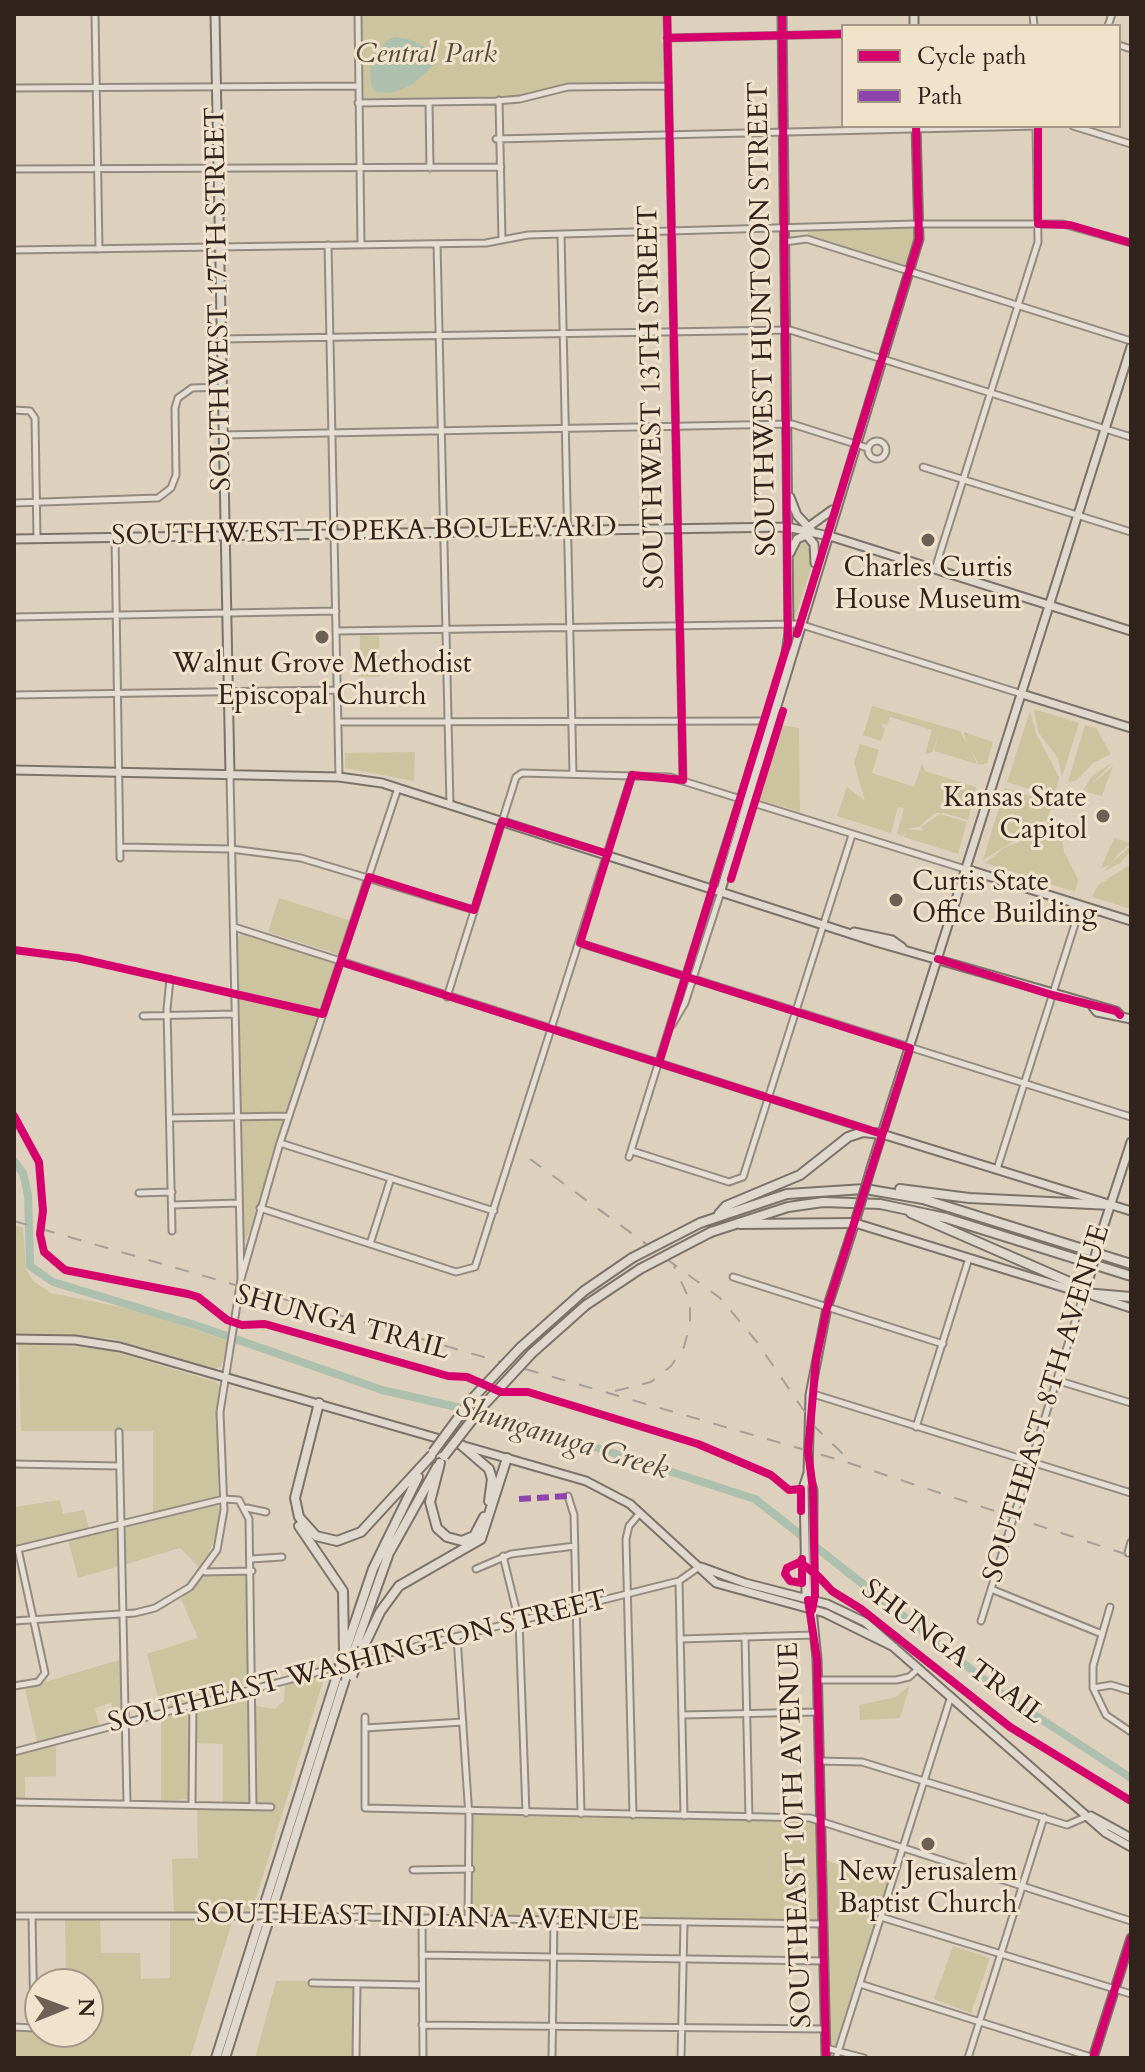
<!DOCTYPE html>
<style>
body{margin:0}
#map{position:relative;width:1145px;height:2072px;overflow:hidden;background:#ddd0bd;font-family:Cardo,serif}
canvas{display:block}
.frame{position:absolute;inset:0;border:16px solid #32241d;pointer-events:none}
.legend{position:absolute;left:841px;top:24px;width:280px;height:104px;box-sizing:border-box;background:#f1e2cc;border:2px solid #a59686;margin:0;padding:10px 14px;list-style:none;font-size:24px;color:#32241d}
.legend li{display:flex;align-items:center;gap:16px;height:40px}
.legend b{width:40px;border:2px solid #a59686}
.north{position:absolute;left:24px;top:1968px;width:80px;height:80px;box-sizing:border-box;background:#f1e2cc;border:2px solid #a59686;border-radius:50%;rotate:89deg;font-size:22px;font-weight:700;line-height:32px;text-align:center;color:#32241d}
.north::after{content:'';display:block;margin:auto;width:28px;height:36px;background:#6e6055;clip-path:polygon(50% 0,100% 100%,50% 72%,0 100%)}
</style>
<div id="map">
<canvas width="1145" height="2072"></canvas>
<div class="frame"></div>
<ul class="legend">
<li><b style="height:10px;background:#d6006c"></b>Cycle path</li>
<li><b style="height:10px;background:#8e44ad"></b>Path</li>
</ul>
<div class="north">N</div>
</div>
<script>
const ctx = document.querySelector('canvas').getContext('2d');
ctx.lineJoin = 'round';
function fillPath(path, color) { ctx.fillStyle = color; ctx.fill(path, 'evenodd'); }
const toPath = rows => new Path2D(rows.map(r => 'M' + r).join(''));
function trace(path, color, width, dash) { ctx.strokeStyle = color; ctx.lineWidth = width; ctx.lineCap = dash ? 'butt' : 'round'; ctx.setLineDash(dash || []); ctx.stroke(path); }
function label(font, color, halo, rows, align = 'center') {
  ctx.font = font + ' Cardo,serif'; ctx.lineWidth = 6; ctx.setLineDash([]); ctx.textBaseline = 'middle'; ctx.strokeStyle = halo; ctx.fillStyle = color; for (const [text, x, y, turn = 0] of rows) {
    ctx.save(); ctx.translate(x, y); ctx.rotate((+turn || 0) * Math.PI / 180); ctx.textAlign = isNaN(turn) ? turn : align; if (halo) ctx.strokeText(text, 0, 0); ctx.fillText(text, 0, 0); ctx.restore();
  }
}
fillPath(toPath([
 [361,14,664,14,661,41,664,45,665,84,574,84,523,96,364,99],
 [911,227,915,235,906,267,807,234,809,230],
 [806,537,812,545,813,562,794,621,792,553],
 [360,635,379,636,380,677,359,677],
 [872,706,960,731,966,742,964,732,993,742,987,763,979,765,970,748,977,764,934,751,940,730,933,751,925,755,932,730,890,717,887,725,881,724,885,730,881,741,863,735],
 [1034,709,1079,723,1062,777,1058,758,1038,732],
 [1030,711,1036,733,1059,777,1055,795,1051,796,1007,782],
 [780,725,799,728,800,812,754,798,775,731],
 [1085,725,1096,728,1111,754,1093,763,1076,781,1068,782],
 [860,744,879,750,872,773,914,787,922,763,925,771,976,787,968,820,944,813,937,813,932,815,919,827,907,829,924,831,921,827,940,814,967,822,958,854,904,837,907,829,903,836,897,834,904,808,898,807,891,833,837,816,847,787,865,801,854,763],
 [415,752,414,781,345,768,345,753],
 [1113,762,1089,787,1113,766,1102,796,1085,792,1088,788,1082,792,1092,776],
 [1005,788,1050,802,1052,805,1047,820,983,860],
 [1050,821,1061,829,1064,852,1078,879,1075,892,985,863,1005,847,1033,838],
 [1114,838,1131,843,1118,854,1111,863,1131,846,1131,851,1120,863,1103,872,1110,865,1101,868],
 [1131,864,1131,909,1092,897,1098,885],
 [279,898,351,921,340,955,268,932],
 [244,932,337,963,246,1241,243,1239,238,937],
 [14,1225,23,1228,26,1269,33,1281,51,1293,140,1311,228,1341,221,1367,212,1369,110,1338,14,1334],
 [18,1344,103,1348,216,1382,221,1388,217,1416,218,1496,153,1513,153,1431,21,1431],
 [60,1500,63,1514,84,1510,89,1528,14,1547,14,1507],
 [216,1504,221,1511,218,1533,201,1569,180,1548,126,1564,124,1529,128,1522],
 [116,1528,120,1566,78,1578,68,1539],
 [206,1574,248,1574,249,1681,242,1687,161,1709,147,1654,198,1638,181,1599],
 [122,1659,121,1716,115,1716,111,1703,95,1708,99,1725,37,1742,25,1688],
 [326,1672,252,1911,174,1913,172,1859,198,1858,197,1805,256,1808,256,1706,275,1709,284,1701,285,1684],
 [910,1685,900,1718,860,1720,859,1705,896,1697],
 [247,1693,250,1800,246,1803,223,1802,223,1744,195,1743,196,1709],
 [187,1709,191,1714,189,1799,161,1801,161,1716],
 [56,1744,56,1776,25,1777,25,1799,14,1799,14,1755],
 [473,1815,812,1822,818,1825,819,1920,472,1915],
 [825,1860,888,1882,835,2046,828,2041],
 [65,1918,100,1918,101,1953,140,1953,141,1979,170,1978,170,1918,233,1919,190,2058,14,2058,14,2030,38,2031,37,2008,40,2032,88,2032,88,1984,66,1984],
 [953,1946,990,1958,971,2013,934,1999],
 [276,1981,314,1981,315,1987,353,1988,353,2058,255,2058]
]), '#ccc49f');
fillPath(toPath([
 [394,37,412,40,431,51,435,64,413,84,394,92,377,93,371,86,370,67,386,41]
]), '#adbfad');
trace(toPath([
 [14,1161,23,1173,28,1195,30,1266,53,1282,195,1325,382,1390,505,1418,755,1499,1001,1693,1131,1778]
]), '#adbfad', 8);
const minor = toPath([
 [95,14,99,249],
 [358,14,361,245],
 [667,14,683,780],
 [1033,14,1034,26],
 [1108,26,1112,14],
 [667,38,843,34],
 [1119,45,1131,49],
 [14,88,358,86],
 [499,100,502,240],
 [429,102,430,168],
 [358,103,496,101,520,99,568,87,668,86],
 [1073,126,1131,144],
 [496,139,1038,126],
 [14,169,501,167],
 [561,235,573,774],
 [784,242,807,239,1131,341],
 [437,244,450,805],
 [328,245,339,777],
 [14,250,486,243,528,235,915,224,1063,224,1131,243],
 [221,339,790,330,1131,437],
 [14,410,30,411,35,418,37,539],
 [223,435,792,424,868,448],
 '868 450a9 9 0 1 1 18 0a9 9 0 1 1-18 0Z',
 [923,467,1131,532],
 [14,503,158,498,171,488,176,475,175,408,178,398,192,388,222,387],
 [115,537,120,858],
 [935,569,1038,242,1036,126],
 [14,617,336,611],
 [336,631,799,624,1022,694],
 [14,695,338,690],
 [338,722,769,721],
 [230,776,241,1278],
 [121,847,231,849,301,858,474,910],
 [234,927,869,1130],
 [580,943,1131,1117],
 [170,979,167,1009,172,1231],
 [447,997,516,777,522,773,670,777,965,869],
 [143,1016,235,1014],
 [672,1025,685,1003,721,892],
 [170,1118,288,1116],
 [280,1143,494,1211],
 [632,1151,729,1182,743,1177,852,835],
 [629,1157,713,888],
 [997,1169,1081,905],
 [139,1193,172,1192],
 [172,1205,239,1203],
 [260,1208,456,1272,475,1267,632,775],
 [370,1244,391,1178],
 [733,1277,943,1344],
 [1056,1380,1131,1403],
 [810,1393,1131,1493],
 [916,1427,969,1258],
 [119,1432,127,1803],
 [14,1464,119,1466],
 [568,1496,574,1515,581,1814],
 [247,1508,266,1512],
 [14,1550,224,1499,239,1500,249,1519,253,1806],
 [1128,1553,1131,1542],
 [503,1556,519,1621,526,1813],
 [251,1559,282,1557],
 [476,1569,511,1554,575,1546],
 [205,1572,252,1571],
 [679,1581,684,1816],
 [991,1589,1102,1634],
 [1110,1607,1093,1666,1093,1688,1106,1715,1131,1732],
 [14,1621,135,1613,155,1608,190,1587,217,1550,224,1510,220,1412,241,1279,280,1143,398,788],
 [981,1621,1084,1293],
 [457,1637,469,1817,468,1919],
 [745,1637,749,1818],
 [680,1639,814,1635],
 [358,1661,679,1581,699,1567],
 [818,1680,896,1680,909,1677,918,1669],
 [14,1686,38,1682,45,1673,18,1549],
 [1093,1688,1111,1685,1131,1691],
 [682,1715,818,1712],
 [365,1717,365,1808,810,1818,1131,1921],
 [365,1728,463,1722],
 [14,1752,341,1666],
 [819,1761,862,1762,1067,1825,1088,1816],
 [14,1802,271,1807],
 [192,1803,193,1704],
 [633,1815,626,1539,629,1526,640,1513],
 [413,1870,471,1869],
 [14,1916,240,1916],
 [290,1916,823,1924],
 [881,1917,1131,1994],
 [422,1918,423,2058],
 [422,1955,823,1961],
 [312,1983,422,1985],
 [860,1984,1094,2058],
 [422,2025,825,2029],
 [14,2027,34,2028,32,1916],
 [826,2048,864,2058],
 [356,2058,357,1984],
 [552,2058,554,1919],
 [681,2058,684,1923],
 [836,2058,951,1696],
 [968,2058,1044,1817]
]);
const major = toPath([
 [215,14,230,776],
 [914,14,914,26],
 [790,497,797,515,811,530],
 [807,528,832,510],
 [804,532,814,544,815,563],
 [14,539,787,527,833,537,1131,631],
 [790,553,797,539,808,534],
 [1022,694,1131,728],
 [14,770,339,777,382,783,876,942,1116,1011,1120,1015],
 [966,869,1131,921],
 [713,888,785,661,789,632,782,14],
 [721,890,919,239,916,126],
 [854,932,892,940,902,947],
 [1093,1007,1097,1012,1131,1019],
 [882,1134,1131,1211],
 [871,1168,1131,347],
 [855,1223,1082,1293],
 [1101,1234,1131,1142],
 [1094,1296,1131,1308],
 [14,1339,75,1340,120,1347,586,1481,630,1504,716,1583,825,1613,894,1647],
 [808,1473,804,1485,806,1594,812,1610,817,1659,826,2058],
 [701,1567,745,1583,827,1604,865,1622,1106,1833,1131,1847],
 [813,1604,813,1490,808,1473,810,1395,827,1308,856,1219],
 [1091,1816,1131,1838],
 [1093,2058,1131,1938]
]);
const highway = toPath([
 [900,1189,969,1198,1111,1205],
 [911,1213,1074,1284,1084,1293,1131,1297],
 [719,1214,726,1206,800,1175,848,1137,863,1132,882,1134],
 [700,1223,787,1194,865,1189,923,1199,1131,1264],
 [740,1224,855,1223],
 [711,1232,788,1207,823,1202,880,1204,946,1218,1131,1276],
 [520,1348,584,1291,632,1258],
 [532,1353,586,1305,640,1269],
 [319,1403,295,1498,299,1517,316,1536,337,1541,361,1532,431,1456],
 [460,1444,489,1469,492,1479,489,1501],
 [440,1463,430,1502,437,1528,447,1537,462,1541,474,1536,484,1517],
 [299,1526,343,1591,344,1653],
 [363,1648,380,1612,399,1586,481,1539,507,1458],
 [346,1649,373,1569,418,1477],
 [354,1651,389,1553,437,1467],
 [216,2058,336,1679],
 [225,2058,346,1676]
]);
trace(minor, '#938a7f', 9);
trace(major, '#7b7269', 11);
trace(highway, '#7b7269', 12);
trace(minor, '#e4ded4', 5);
trace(major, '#dfd8cd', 7);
trace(highway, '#dfd8cd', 8);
trace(toPath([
 [530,1159,720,1298,757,1342,815,1427,846,1457],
 [14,1221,843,1461,1131,1556],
 [615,1391,651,1382,671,1366,684,1347,690,1324,690,1301,674,1266]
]), '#a59f97', 2, [14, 14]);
const minorBridge = toPath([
 [240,1916,290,1916]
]);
const majorBridge = toPath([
 [856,1219,871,1168],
 [1089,1279,1101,1234]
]);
const highwayBridge = toPath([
 [632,1258,700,1223],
 [640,1269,711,1232],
 [433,1452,472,1399,520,1348],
 [444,1456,482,1407,532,1353],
 [346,1676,354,1651],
 [352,1676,363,1648],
 [336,1679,344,1653]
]);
trace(minorBridge, '#938a7f', 9, []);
trace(majorBridge, '#7b7269', 11, []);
trace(highwayBridge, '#7b7269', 12, []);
trace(minorBridge, '#e4ded4', 5);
trace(majorBridge, '#dfd8cd', 7);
trace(highwayBridge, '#dfd8cd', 8);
trace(toPath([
 [519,1499,568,1496]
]), '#8e44ad', 6, [12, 6]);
trace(toPath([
 [667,14,683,780,632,775,580,943,910,1048,827,1308,816,1360,808,1451,813,1490,815,1595,812,1610],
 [667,38,843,34],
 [1038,126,1038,224,1070,225,1131,243],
 [797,634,919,239,916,126],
 [731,879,783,711],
 [14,950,77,958,323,1014,369,877,474,910,502,821,608,854],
 [938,959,1052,995,1116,1011,1120,1015],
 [341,962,882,1134],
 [659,1063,788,642,782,14],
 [14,1116,39,1162,43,1211,40,1234,44,1252,65,1270,188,1294,198,1297,227,1320,242,1325,265,1324,448,1376,467,1377,501,1392,528,1392,698,1444,771,1475,789,1490,801,1489,801,1511],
 [802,1559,802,1583,790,1581,785,1574,787,1568,800,1562,819,1577,832,1591,861,1609,1010,1727,1131,1801],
 [808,1600,817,1659,826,2058],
 [1093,2058,1131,1938]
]), '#d6006c', 8);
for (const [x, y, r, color] of [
 [928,540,8,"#6e6055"],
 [322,637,8,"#6e6055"],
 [1103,816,8,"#6e6055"],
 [896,900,8,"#6e6055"],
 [928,1844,8,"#6e6055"]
]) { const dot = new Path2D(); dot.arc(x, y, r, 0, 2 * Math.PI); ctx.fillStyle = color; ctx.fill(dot); trace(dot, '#f1e2cc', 3); }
label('italic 28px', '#554a37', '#f1e2cc', [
 ["Central Park",426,56]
]);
label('28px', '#32241d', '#f1e2cc', [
 ["SOUTHWEST 17TH STREET",220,299,-91],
 ["SOUTHWEST HUNTOON STREET",764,319,-91],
 ["SOUTHWEST 13TH STREET",653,397,-91],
 ["SOUTHWEST TOPEKA BOULEVARD",364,533,-1],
 ["SHUNGA TRAIL",342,1324,15],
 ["SOUTHEAST 8TH AVENUE",1048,1404,-73],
 ["SHUNGA TRAIL",952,1653,37],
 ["SOUTHEAST WASHINGTON STREET",358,1663,-14],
 ["SOUTHEAST 10TH AVENUE",797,1835,-92],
 ["SOUTHEAST INDIANA AVENUE",418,1919,1]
]);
label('28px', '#32241d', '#f1e2cc', [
 ["Charles Curtis",928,570],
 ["House Museum",928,602],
 ["Walnut Grove Methodist",322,666],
 ["Episcopal Church",322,698],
 ["Kansas State",1087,800,"right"],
 ["Capitol",1087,832,"right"],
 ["Curtis State",912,884,"left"],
 ["Office Building",912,916,"left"],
 ["New Jerusalem",928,1874],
 ["Baptist Church",928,1906]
]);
label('italic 30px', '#4c493f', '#f1e2cc', [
 ["Shunganuga Creek",562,1440,17]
]);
</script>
